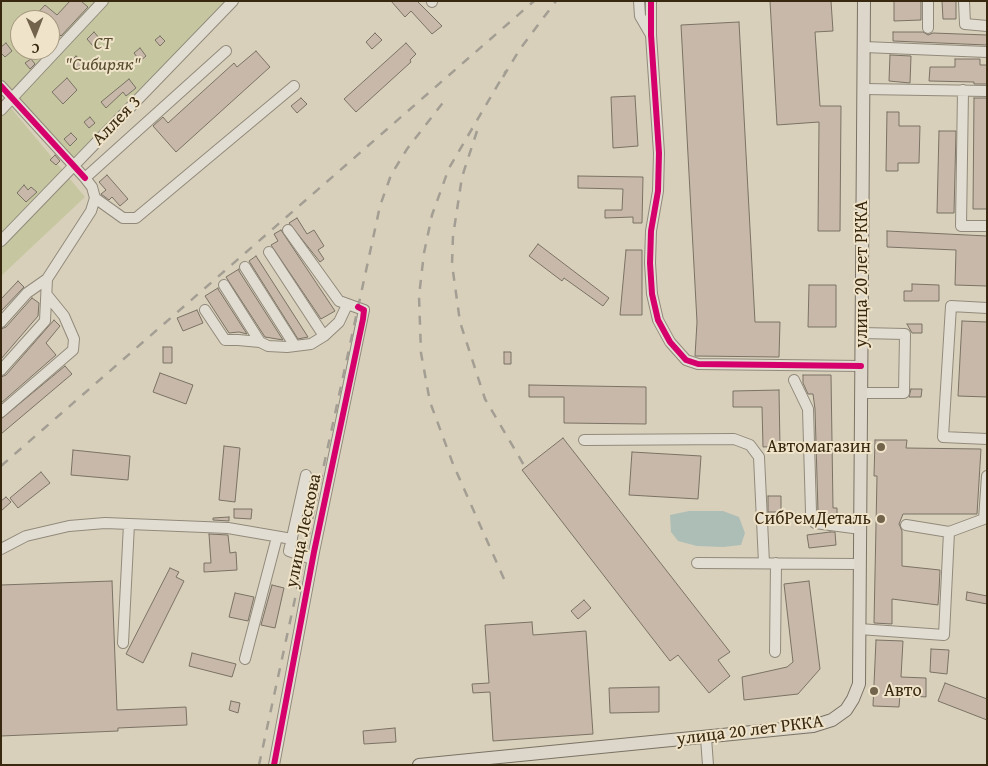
<!DOCTYPE html>
<meta charset="utf-8">
<style>
body{margin:0}
#map{position:relative;width:988px;height:766px;overflow:hidden;background:#d9d0bb;font-family:"Gentium Book Plus",serif}
canvas{display:block}
.frame{position:absolute;inset:0;border:2px solid #392810;pointer-events:none}
.north{position:absolute;left:10px;top:10px;width:50px;height:50px;box-sizing:border-box;background:#efe4ca;border:1px solid #a69980;border-radius:50%;rotate:179deg;font-size:14px;font-weight:700;line-height:20px;text-align:center;color:#392810}
.north::after{content:'';display:block;margin:auto;width:18px;height:22px;background:#71634c;clip-path:polygon(50% 0,100% 100%,50% 72%,0 100%)}
</style>
<div id="map">
<canvas width="988" height="766"></canvas>
<div class="frame"></div>
<div class="north">С</div>
</div>
<script>
const ctx = document.querySelector('canvas').getContext('2d');
ctx.lineJoin = 'round';
function fillPath(path, color) { ctx.fillStyle = color; ctx.fill(path, 'evenodd'); }
const toPath = rows => new Path2D(rows.map(r => 'M' + r).join(''));
function trace(path, color, width, dash) { ctx.strokeStyle = color; ctx.lineWidth = width; ctx.lineCap = dash ? 'butt' : 'round'; ctx.setLineDash(dash || []); ctx.stroke(path); }
function label(font, color, halo, rows, align = 'center') {
  ctx.font = font + ' "Gentium Book Plus",serif'; ctx.lineWidth = 4; ctx.setLineDash([]); ctx.textBaseline = 'middle'; ctx.strokeStyle = halo; ctx.fillStyle = color; for (const [text, x, y, turn = 0] of rows) {
    ctx.save(); ctx.translate(x, y); ctx.rotate((+turn || 0) * Math.PI / 180); ctx.textAlign = isNaN(turn) ? turn : align; if (halo) ctx.strokeText(text, 0, 0); ctx.fillText(text, 0, 0); ctx.restore();
  }
}
fillPath(toPath([
 [1,1,229,1,74,160,1,78],
 [20,20,50,20,50,50,20,50],
 [1,96,85,197,1,276]
]), '#c6c6a0');
fillPath(toPath([
 [689,511,723,511,739,517,745,533,741,545,723,547,697,546,678,541,671,532,670,515]
]), '#adbeb7');
const building = toPath([
 [70,1,81,1,88,7,61,36,50,24,50,20,31,20,45,5,57,15,70,1],
 [391,1,417,1,442,26,432,34,411,11,405,17,391,1],
 [770,1,831,1,833,31,815,32,820,106,841,106,840,231,818,231,819,122,777,125,770,1],
 [894,1,921,1,921,20,894,21,894,1],
 [942,1,956,1,956,19,943,19,942,1],
 [739,22,755,322,780,322,779,357,695,356,697,322,681,25,739,22],
 [94,32,100,39,93,46,87,39,94,32],
 [893,32,923,32,928,35,933,33,987,35,987,45,893,41,893,32],
 [375,33,382,40,372,49,366,42,375,33],
 [160,36,165,41,160,46,155,40,160,36],
 [6,43,12,51,5,57,1,53,1,47,6,43],
 [406,43,416,54,410,60,411,62,356,112,344,99,406,43],
 [140,48,146,56,140,61,134,53,140,48],
 [256,51,270,67,176,152,153,126,163,117,168,123,234,63,237,67,256,51],
 [890,55,911,56,910,83,889,81,890,55],
 [76,56,83,62,78,68,71,61,76,56],
 [31,59,35,64,30,69,25,63,31,59],
 [955,59,980,59,980,65,987,65,987,84,974,84,974,82,929,81,930,67,955,67,955,59],
 [67,78,77,90,63,104,52,92,67,78],
 [129,79,136,88,126,96,123,92,106,108,101,102,129,79],
 [635,96,638,146,613,148,611,97,635,96],
 [301,98,307,104,297,113,291,106,301,98],
 [974,98,987,98,987,209,973,209,974,98],
 [887,112,899,112,899,126,920,126,919,163,898,163,898,171,886,171,887,112],
 [90,117,95,123,89,128,84,122,90,117],
 [939,131,956,131,954,213,937,213,939,131],
 [71,133,77,139,70,146,64,139,71,133],
 [55,155,60,161,56,165,50,160,55,155],
 [107,175,128,199,120,206,112,197,109,200,101,194,106,190,99,182,107,175],
 [578,176,643,177,642,223,633,223,633,217,605,218,605,210,622,210,623,189,578,188,578,176],
 [24,185,28,190,31,187,37,192,26,202,17,193,24,185],
 [297,218,307,234,314,230,324,246,318,250,324,259,320,262,289,223,297,218],
 [281,230,335,311,321,319,271,245,278,241,274,234,281,230],
 [887,231,987,236,987,286,955,285,956,250,887,247,887,231],
 [538,244,609,298,603,306,564,278,562,281,529,256,538,244],
 [626,250,642,250,642,315,620,315,626,250],
 [256,256,308,337,298,339,249,261,256,256],
 [239,269,239,271,283,340,265,337,226,277,239,269],
 [18,281,24,287,1,311,1,299,18,281],
 [912,284,939,285,939,301,904,301,904,291,912,291,912,284],
 [809,285,836,285,836,327,808,327,809,285],
 [218,288,218,289,247,334,239,332,229,333,205,296,218,288],
 [32,298,39,303,38,316,1,359,1,329,6,327,32,298],
 [197,310,203,323,183,331,177,318,197,310],
 [54,320,60,326,46,343,56,355,1,403,1,377,6,375,54,320],
 [962,321,987,322,987,397,958,396,962,321],
 [907,324,922,324,922,333,912,333,907,324],
 [163,347,172,347,172,363,163,363,163,347],
 [504,352,511,352,511,364,504,364,504,352],
 [65,366,72,374,1,434,1,419,65,366],
 [160,373,193,385,186,404,153,392,160,373],
 [803,375,831,375,833,508,837,508,837,518,820,517,818,512,815,409,813,394,808,394,803,383,803,375],
 [529,385,646,387,646,424,564,423,564,397,529,397,529,385],
 [911,389,922,389,921,397,909,397,911,389],
 [779,390,780,446,763,447,762,407,733,407,733,391,779,390],
 [563,438,730,652,718,660,730,676,709,693,678,655,670,661,522,470,563,438],
 [875,440,907,440,906,448,981,449,977,514,903,514,899,524,902,531,902,566,940,570,939,591,938,605,892,599,892,624,874,623,877,476,874,476,875,440],
 [224,446,240,448,235,502,219,500,224,446],
 [73,450,130,456,128,480,71,475,73,450],
 [632,452,701,456,698,499,629,495,632,452],
 [41,472,50,483,18,508,10,498,41,472],
 [768,496,781,496,781,512,768,512,768,496],
 [6,497,11,502,1,511,1,501,6,497],
 [234,509,252,509,251,519,234,518,234,509],
 [229,517,229,521,213,520,213,518,229,517],
 [830,532,835,532,836,545,809,548,807,535,830,532],
 [209,534,228,535,230,553,236,552,237,570,204,572,204,563,211,563,209,534],
 [170,568,179,572,176,577,184,581,143,663,126,654,170,568],
 [112,581,117,710,186,707,187,725,118,728,118,731,1,736,1,585,112,581],
 [809,581,820,669,798,694,744,700,742,677,787,667,793,662,784,584,809,581],
 [272,585,284,588,275,628,261,625,272,585],
 [967,592,987,596,987,604,966,600,967,592],
 [235,593,254,597,248,621,229,617,235,593],
 [584,600,591,608,578,619,571,611,584,600],
 [532,622,533,635,586,631,593,734,493,741,490,692,473,693,472,684,489,683,485,625,532,622],
 [876,640,903,641,901,677,926,678,926,697,900,695,899,707,873,706,876,640],
 [931,649,949,650,947,674,930,672,931,649],
 [192,653,236,664,232,677,189,666,192,653],
 [945,683,987,699,987,720,938,701,945,683],
 [659,687,659,712,610,713,609,688,659,687],
 [231,701,240,703,238,713,229,710,231,701],
 [395,728,396,742,364,744,363,731,395,728]
]);
fillPath(building, '#c7b8a9');
trace(building, '#7a7264', 1);
const minor = toPath([
 [639,1,640,16,651,35],
 [651,1,651,35,659,153,658,191,651,231,650,263,652,294,658,320,670,342,686,360,698,364,861,366],
 [928,1,928,28],
 [964,1,965,24,987,26],
 [432,2,432,1],
 [864,47,987,52],
 [1,86,85,178,92,187,95,198,91,211,47,279,45,321,1,370],
 [864,89,987,91],
 [963,90,961,226,987,226],
 [1,110,103,1],
 [85,178,226,51],
 [95,198,123,218,136,218,294,86],
 [1,241,233,1],
 [269,252,324,336],
 [245,267,295,346],
 [224,285,260,342],
 [987,308,951,306,943,437,987,439],
 [205,310,225,340,238,340,260,342,268,346,287,347,311,344,324,336,339,322,347,305],
 [1,322,27,293,47,279],
 [794,380,808,409,811,512,815,523,861,529],
 [861,393,904,393,905,334,862,333],
 [1,412,73,350,74,339,64,316,47,295],
 [584,440,734,439,750,445,759,457,764,563],
 [306,475,289,551,312,559],
 [949,532,984,519,987,476],
 [1,549,26,536,69,526,105,523,228,528,292,539],
 [697,563,860,564],
 [859,629,944,635,949,532,906,525],
 [123,643,129,524],
 [775,652,776,563],
 [245,659,277,537],
 [706,738,708,765],
 [274,765,314,552,364,310,339,301,288,230]
]);
const major = toPath([
 [419,765,813,726,832,720,846,710,853,699,859,684,864,1]
]);
trace(minor, '#918a7b', 12);
trace(major, '#7a7264', 14);
trace(minor, '#e2ddd2', 10);
trace(major, '#dcd7ca', 12);
trace(toPath([
 [503,77,520,49,556,1],
 [477,131,462,177,453,236,452,264,460,322,485,399,525,467],
 [1,466,534,1],
 [504,579,453,464,430,402,421,353,419,296,424,253,432,215,449,168,506,71],
 [259,765,380,206,391,175,407,149,445,100]
]), '#a39e93', 2.5, [9, 9]);
trace(toPath([
 [651,1,651,35,659,153,658,191,651,231,650,263,652,294,658,320,670,342,686,360,698,364,861,366],
 [1,86,85,178],
 [274,765,314,552,363,319,364,310,358,307]
]), '#d6006c', 6);
for (const [x, y, r, color] of [
 [881,447,5,"#71634c"],
 [881,519,5,"#71634c"],
 [874,691,5,"#71634c"]
]) { const dot = new Path2D(); dot.arc(x, y, r, 0, 2 * Math.PI); ctx.fillStyle = color; ctx.fill(dot); trace(dot, '#efe4ca', 2); }
label('italic 18px', '#584d2e', '#efe4ca', [
 ["СТ",103,44],
 ["\"Сибиряк\"",103,65]
]);
label('18px', '#392810', '#efe4ca', [
 ["Аллея 3",117,121,-46],
 ["улица 20 лет РККА",862,274,-90],
 ["улица Лескова",304,531,-78],
 ["улица 20 лет РККА",750,731,-7]
]);
label('18px', '#392810', '#efe4ca', [
 ["Автомагазин",871,447],
 ["СибРемДеталь",871,519],
 ["Авто",884,691,"left"]
], 'right');
</script>
